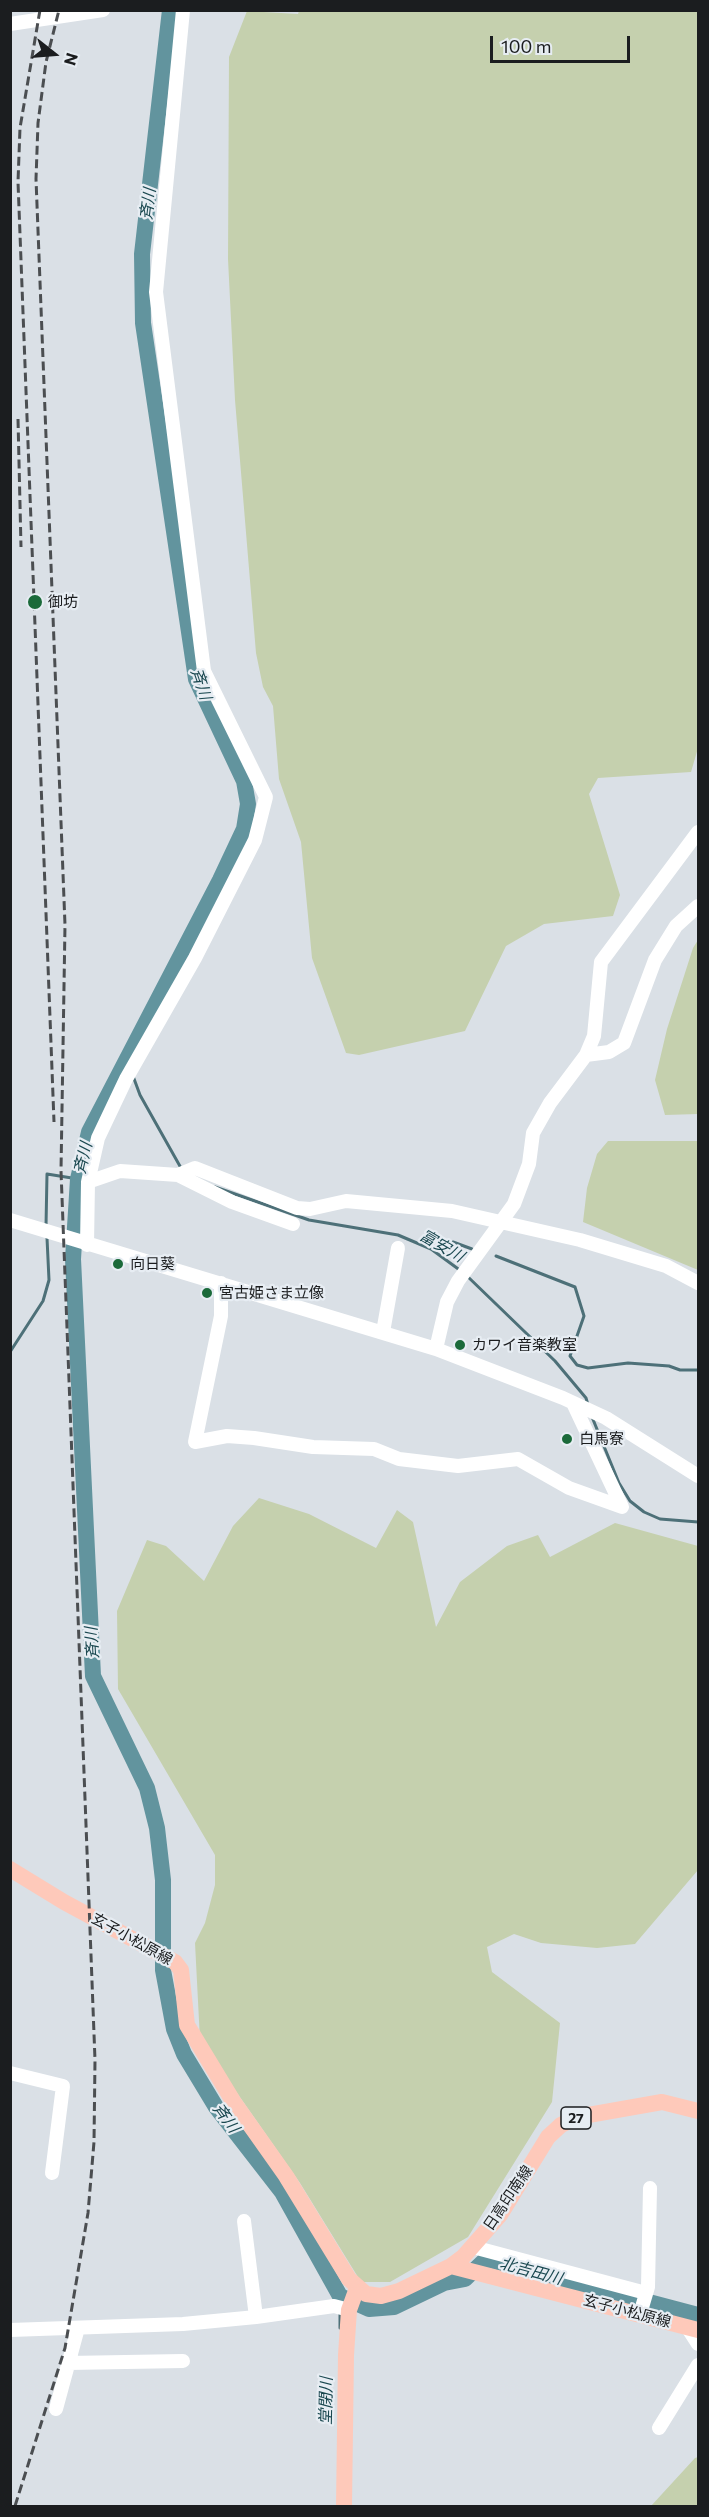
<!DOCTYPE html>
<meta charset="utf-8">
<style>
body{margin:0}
#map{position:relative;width:709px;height:2517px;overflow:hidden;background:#dae0e6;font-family:Commissioner,sans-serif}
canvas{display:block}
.frame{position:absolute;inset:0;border:12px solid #1b1d1f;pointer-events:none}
.north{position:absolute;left:24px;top:24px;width:60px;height:60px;-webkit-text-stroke:4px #e7edf3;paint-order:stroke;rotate:107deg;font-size:16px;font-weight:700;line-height:24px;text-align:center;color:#1b1d1f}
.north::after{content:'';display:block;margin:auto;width:21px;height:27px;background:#1b1d1f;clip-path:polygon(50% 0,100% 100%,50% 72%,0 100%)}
.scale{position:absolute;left:490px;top:36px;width:140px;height:27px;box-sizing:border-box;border:3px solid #1b1d1f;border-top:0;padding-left:8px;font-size:18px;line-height:21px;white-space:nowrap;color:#1b1d1f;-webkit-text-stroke:4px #e7edf3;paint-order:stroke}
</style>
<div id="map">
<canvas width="709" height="2517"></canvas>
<div class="frame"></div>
<div class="north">N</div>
<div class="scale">100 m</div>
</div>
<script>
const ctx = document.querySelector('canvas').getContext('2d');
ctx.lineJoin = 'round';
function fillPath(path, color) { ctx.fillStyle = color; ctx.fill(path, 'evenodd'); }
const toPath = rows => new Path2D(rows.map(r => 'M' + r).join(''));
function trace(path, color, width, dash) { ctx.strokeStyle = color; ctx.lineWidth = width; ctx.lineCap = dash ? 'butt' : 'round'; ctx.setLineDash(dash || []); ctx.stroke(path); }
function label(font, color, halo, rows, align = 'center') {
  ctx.font = font + ' Commissioner,"Noto Sans JP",sans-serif'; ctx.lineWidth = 4.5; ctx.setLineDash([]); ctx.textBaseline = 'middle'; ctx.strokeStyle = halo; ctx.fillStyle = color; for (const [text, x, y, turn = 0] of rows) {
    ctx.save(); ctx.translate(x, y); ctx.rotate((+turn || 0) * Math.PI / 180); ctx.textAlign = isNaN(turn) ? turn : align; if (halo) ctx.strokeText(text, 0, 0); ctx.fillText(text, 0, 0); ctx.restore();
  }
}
fillPath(toPath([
 [299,11,698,11,698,748,691,772,598,778,589,794,620,895,613,916,544,924,506,946,465,1031,359,1055,346,1053,312,958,301,842,279,779,273,706,263,687,256,653,235,400,228,259,229,57,247,11,298,14],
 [698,940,698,1114,665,1115,655,1080,667,1029,693,948],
 [608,1141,698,1141,698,1270,583,1222,587,1188,597,1154],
 [259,1498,309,1514,376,1548,397,1510,413,1522,436,1627,460,1582,507,1546,538,1535,550,1557,615,1523,698,1546,698,1870,635,1944,597,1948,541,1943,514,1934,487,1947,492,1972,560,2023,552,2102,468,2237,390,2282,361,2282,300,2183,200,2040,195,1943,205,1923,215,1885,215,1855,118,1689,117,1611,147,1540,166,1546,204,1581,233,1526],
 [698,2457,698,2506,651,2506,695,2458]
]), '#c5d0ae');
trace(toPath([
 [133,1076,140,1095,181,1168],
 [215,1187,309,1220,398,1235,431,1249,461,1271],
 [46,1226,47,1174,78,1179],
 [453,1242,472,1249],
 [496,1256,575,1287,584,1316,570,1356,577,1365,588,1368,628,1363,669,1366,680,1370,698,1370],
 [466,1275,555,1361,586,1398,588,1405],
 [10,1352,43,1301,49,1280,47,1238],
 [592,1417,619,1483,630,1501,644,1512,660,1519,698,1522],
 [340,2304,340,2296],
 [340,2328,340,2310]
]), '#4d7078', 3);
trace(toPath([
 [170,10,142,254,143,323,196,679,244,781,248,804,244,829,220,880,89,1132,78,1179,73,1259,93,1676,147,1788,157,1828,163,1880,163,1970,174,2029,184,2054,216,2107,282,2192,340,2296,369,2309,394,2307,444,2283,465,2279,486,2259,698,2315]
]), '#62949e', 16);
trace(toPath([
 [10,24,103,10],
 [586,1055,609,1052,624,1043,655,960,676,926,698,906],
 [178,1175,195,1168,297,1208,310,1209,346,1201,452,1211,580,1240,666,1266,698,1283],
 [88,1182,120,1171,178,1175,232,1202,293,1224],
 [10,1220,436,1349,563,1398,606,1418,698,1476],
 [87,1245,88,1182,98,1138,126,1079,195,958,255,840,266,797,204,671,156,292,183,10],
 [221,1283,221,1316,195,1442,227,1436,254,1438,313,1447,374,1449,399,1459,458,1466,518,1459,569,1488,622,1507],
 [383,1332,398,1248],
 [436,1349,447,1302,458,1281,514,1204,529,1164,533,1133,550,1103,586,1055,594,1036,601,962,698,832],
 [573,1403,622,1507],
 [10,2073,63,2086,52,2173],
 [244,2221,256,2317],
 [473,2247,646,2293],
 [640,2314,648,2287,650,2188],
 [687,2327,698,2344],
 [10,2330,183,2324,256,2317,334,2306,349,2310],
 [68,2363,183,2361],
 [56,2409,78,2328],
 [659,2428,698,2365]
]), '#fff', 14);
trace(toPath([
 [10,1869,64,1902,175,1962,181,1970,187,2025,233,2101,286,2176,349,2279,366,2294,381,2296,399,2291,451,2266,463,2257,500,2215,548,2137,561,2125,577,2117,662,2102,698,2111],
 [451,2266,698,2330],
 [344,2506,346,2355,349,2310,357,2288]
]), '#fec9ba', 16);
trace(toPath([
 [40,10,20,128,18,182,54,1122],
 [18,419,21,547],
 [15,2506,65,2348,88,2213,94,2142,95,2060,61,1171,65,925,36,179,38,123,46,62,59,10]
]), '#4b4e51', 3, [9, 4.5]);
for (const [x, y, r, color] of [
 [35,602,8,"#1b6a3a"],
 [118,1264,6,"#1b6a3a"],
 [207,1293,6,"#1b6a3a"],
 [460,1345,6,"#1b6a3a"],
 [567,1439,6,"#1b6a3a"]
]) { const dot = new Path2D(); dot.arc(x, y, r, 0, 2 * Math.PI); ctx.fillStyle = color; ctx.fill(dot); trace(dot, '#e7edf3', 2); }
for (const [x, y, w] of [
 [576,2118,30]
]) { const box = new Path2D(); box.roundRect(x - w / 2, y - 11, w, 22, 4.5); ctx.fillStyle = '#e7edf3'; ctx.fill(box); trace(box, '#1b1d1f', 1.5); }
label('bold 14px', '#1b1d1f', null, [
 ["27",576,2118]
]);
label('15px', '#1b1d1f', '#e7edf3', [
 ["御坊",48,602],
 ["向日葵",130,1264],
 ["宮古姫さま立像",219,1293],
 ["カワイ音楽教室",472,1345],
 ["白馬寮",579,1439]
], 'left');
label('15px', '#1b1d1f', '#e7edf3', [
 ["玄子小松原線",132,1939,29],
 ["日高印南線",508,2198,-56],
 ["玄子小松原線",627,2311,15]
]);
label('italic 16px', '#1a4850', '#e7edf3', [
 ["斉川",148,204,-83],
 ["斉川",201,684,71],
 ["斉川",83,1158,-77],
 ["富安川",442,1246,30],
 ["斉川",92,1643,-93],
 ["斉川",226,2118,54],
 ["北吉田川",531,2271,15],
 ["堂閉川",326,2401,-89]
]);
</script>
